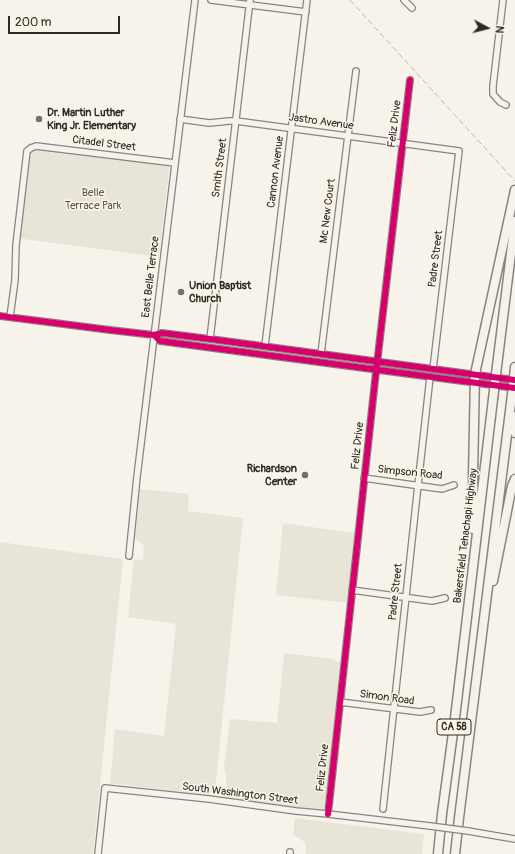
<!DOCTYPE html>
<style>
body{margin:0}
#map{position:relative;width:515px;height:854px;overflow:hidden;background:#f7f3ea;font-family:Pangolin,sans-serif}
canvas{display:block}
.north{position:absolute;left:467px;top:8px;width:40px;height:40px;-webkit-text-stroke:3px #fcf5e5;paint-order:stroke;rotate:97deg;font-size:11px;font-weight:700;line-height:16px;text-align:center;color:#2b2b2b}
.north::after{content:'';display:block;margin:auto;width:14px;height:18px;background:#2b2b2b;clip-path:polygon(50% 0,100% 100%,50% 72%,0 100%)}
.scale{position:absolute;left:8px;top:16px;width:112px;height:18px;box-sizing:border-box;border:2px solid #2b2b2b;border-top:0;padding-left:5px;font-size:12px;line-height:14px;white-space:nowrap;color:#2b2b2b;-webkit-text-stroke:3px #fcf5e5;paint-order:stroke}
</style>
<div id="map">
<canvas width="515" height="854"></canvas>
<div class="north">N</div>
<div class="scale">200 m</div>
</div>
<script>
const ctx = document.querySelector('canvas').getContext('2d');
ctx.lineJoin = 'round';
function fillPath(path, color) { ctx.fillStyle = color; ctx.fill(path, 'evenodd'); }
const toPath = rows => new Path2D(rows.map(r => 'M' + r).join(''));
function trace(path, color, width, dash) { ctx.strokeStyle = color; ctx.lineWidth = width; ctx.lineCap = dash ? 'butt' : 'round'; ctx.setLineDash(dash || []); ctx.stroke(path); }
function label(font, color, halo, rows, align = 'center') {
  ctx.font = font + ' Pangolin,sans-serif'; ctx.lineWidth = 3; ctx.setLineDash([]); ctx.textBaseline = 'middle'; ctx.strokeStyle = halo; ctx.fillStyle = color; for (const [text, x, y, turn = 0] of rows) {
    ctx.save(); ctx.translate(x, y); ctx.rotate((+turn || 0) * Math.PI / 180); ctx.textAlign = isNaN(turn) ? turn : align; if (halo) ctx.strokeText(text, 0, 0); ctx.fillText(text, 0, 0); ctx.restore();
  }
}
fillPath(toPath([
 [28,143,170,161,159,257,16,238],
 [140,489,189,494,188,511,243,518,215,790,208,795,110,783,115,729,164,736,176,624,128,617,134,559,143,560,144,545,135,539],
 [283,523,354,533,347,603,276,595],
 [0,542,123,559,93,854,0,854],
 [284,653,335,659,335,661,340,662,325,807,321,811,233,799,226,791,226,774,224,767,230,719,277,723],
 [295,818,424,834,422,854,306,854,306,850,305,843,300,838,293,836]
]), '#e9e4d8');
const minor = toPath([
 [211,0,306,12],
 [404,0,412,8],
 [503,0,493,86,493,94,500,102,506,105],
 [180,119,209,123,229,121,236,121,459,151,433,369],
 [0,316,110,330,154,335,162,333,210,339,515,380],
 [10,317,15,280,16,245,27,151,31,148,36,146,175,163],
 [154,335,160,341,515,388],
 [210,339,250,0],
 [265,346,307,0],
 [321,354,356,71],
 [364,478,442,489,454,485],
 [129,556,137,477,195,0],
 [352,590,432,601,445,598],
 [340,702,420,712,431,710],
 [383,809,418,485,430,377],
 [328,814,375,381,410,80],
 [468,831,515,839],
 [98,854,105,788,209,799,296,811,328,814,430,826],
 [290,854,290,852]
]);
const highway = toPath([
 [497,366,515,221],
 [514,377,515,367],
 [513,416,513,425,515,433],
 [473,529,474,508,473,477,475,374,515,190],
 [493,581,512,486,515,479],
 [438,854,442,814,455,718,493,399],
 [455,854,459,818,511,403]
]);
trace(minor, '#878581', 8);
trace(highway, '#878581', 11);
trace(minor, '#f5f2ec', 5.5);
trace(highway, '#f5f2ec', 8);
trace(toPath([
 [350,0,515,181]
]), '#bbb8b4', 1, [6, 3]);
const minorBridge = toPath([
 [430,826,468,831]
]);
const highwayBridge = toPath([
 [493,399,497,366],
 [511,403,514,377]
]);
trace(minorBridge, '#878581', 8, []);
trace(highwayBridge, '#878581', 11, []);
trace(minorBridge, '#f5f2ec', 5.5);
trace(highwayBridge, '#f5f2ec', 8);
trace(toPath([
 [0,316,110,330,154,335,162,333,210,339,515,380],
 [154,335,160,341,515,388],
 [328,814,375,381,410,80]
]), '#d6006c', 6);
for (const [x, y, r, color] of [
 [39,119,4,"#72716e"],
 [181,292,4,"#72716e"],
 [305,475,4,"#72716e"]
]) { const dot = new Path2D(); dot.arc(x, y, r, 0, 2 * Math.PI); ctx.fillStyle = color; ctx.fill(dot); trace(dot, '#fcf5e5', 1.5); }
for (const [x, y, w] of [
 [454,727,34]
]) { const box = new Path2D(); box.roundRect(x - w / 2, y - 8, w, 16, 3); ctx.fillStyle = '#fcf5e5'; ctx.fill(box); trace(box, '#2b2b2b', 1); }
label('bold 10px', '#2b2b2b', null, [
 ["CA 58",454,727]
]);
label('bold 11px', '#2b2b2b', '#fcf5e5', [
 ["Dr. Martin Luther",47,113],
 ["King Jr. Elementary",47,126],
 ["Union Baptist",189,286],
 ["Church",189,299],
 ["Richardson",297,469,"right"],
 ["Center",297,482,"right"]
], 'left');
label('11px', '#2b2b2b', '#fcf5e5', [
 ["Jastro Avenue",321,122,8],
 ["Feliz Drive",395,124,-83],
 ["Citadel Street",104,144,7],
 ["Smith Street",220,168,-83],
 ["Cannon Avenue",276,172,-83],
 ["Mc New Court",328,211,-83],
 ["Padre Street",436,259,-83],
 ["East Belle Terrace",151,277,-83],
 ["Feliz Drive",358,446,-84],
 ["Simpson Road",410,473,6],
 ["Bakersfield Tehachapi Highway",466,536,-83],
 ["Padre Street",396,592,-84],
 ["Simon Road",387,698,8],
 ["Feliz Drive",323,768,-84],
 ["South Washington Street",240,794,7]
]);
label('11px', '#585653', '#fcf5e5', [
 ["Belle",93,193],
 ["Terrace Park",93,206]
]);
</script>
